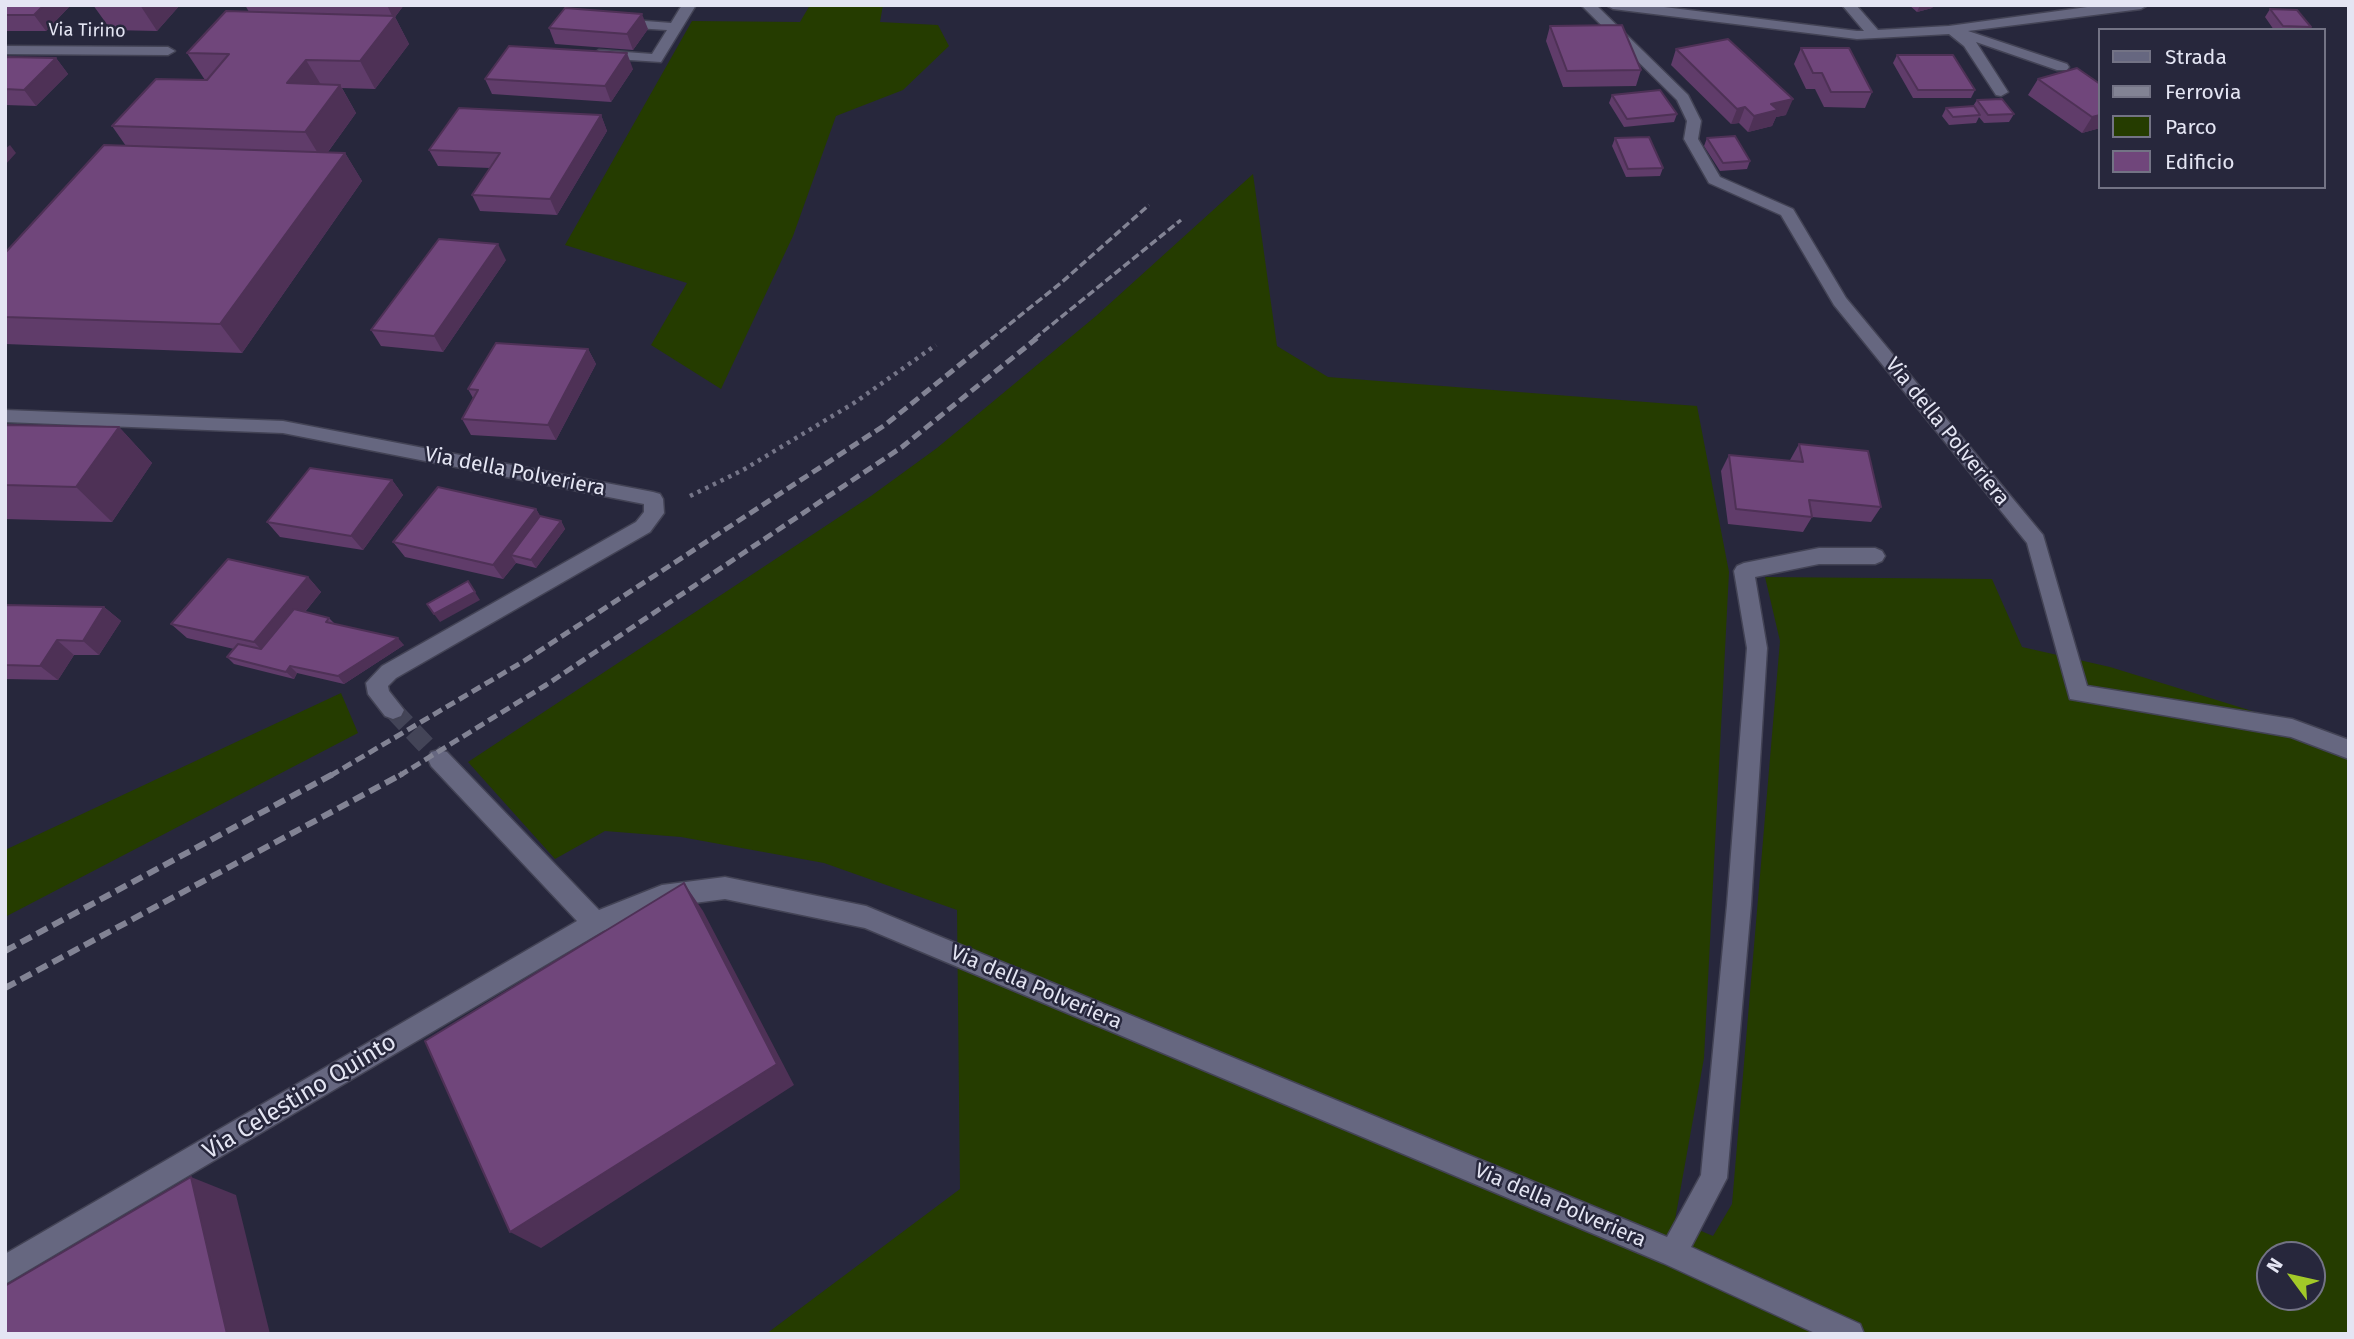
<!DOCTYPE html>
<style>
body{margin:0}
#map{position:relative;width:2354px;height:1339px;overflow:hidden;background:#27273c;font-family:"Fira Sans",sans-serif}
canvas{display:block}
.frame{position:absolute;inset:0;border:7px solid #e4e5f3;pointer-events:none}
.legend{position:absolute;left:2098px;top:28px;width:228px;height:161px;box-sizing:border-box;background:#27273c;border:2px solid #737385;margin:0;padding:9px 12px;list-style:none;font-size:21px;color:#e4e5f3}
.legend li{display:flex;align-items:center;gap:14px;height:35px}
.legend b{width:35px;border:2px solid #737385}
.north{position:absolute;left:2256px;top:1241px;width:70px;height:70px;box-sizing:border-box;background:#27273c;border:2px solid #737385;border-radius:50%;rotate:303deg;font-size:19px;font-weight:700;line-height:28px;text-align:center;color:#e4e5f3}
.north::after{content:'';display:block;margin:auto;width:24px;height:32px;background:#a2c928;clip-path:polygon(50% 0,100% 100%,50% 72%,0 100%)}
</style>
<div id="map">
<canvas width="2354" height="1339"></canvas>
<div class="frame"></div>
<ul class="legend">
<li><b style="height:9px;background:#666780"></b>Strada</li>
<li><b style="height:9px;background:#828394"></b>Ferrovia</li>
<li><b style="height:19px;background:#253c00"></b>Parco</li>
<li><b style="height:19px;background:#70467b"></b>Edificio</li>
</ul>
<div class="north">N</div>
</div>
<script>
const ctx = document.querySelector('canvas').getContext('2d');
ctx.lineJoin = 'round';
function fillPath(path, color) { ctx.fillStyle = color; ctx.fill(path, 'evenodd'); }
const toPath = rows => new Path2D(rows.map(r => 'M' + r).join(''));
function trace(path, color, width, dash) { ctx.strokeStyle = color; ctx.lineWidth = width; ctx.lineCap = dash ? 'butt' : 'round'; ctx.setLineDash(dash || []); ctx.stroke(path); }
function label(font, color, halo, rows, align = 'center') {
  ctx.font = font + ' "Fira Sans",sans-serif'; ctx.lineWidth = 5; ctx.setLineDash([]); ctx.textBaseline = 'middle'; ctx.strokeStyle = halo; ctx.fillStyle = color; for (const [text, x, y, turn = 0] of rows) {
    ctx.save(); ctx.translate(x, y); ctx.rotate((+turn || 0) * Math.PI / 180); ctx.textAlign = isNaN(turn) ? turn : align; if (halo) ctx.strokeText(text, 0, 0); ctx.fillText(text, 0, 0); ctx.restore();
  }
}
fillPath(toPath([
 [810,5,883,5,880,22,938,25,949,46,903,90,836,116,793,236,721,389,651,345,687,283,565,245,692,21,800,22],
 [1253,174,1277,346,1328,377,1697,406,1729,572,1704,1058,1675,1220,1713,1236,1732,1204,1780,641,1765,577,1992,579,2022,647,2110,667,2349,741,2349,1334,766,1334,960,1189,957,910,824,863,681,837,605,831,555,859,468,762,871,496,937,448,1096,316],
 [2270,1255,2312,1255,2312,1297,2270,1297],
 [341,693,358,733,5,917,5,850]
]), '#253c00');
trace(toPath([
 [393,710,439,759]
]), '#434457', 19, [19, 10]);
const minor = toPath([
 [682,5,696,5,661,62,599,58,592,54,599,50,652,54,667,30,620,27,613,23,620,19,671,23,682,5],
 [1581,5,1596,5,1688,95,1701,121,1698,139,1720,177,1793,209,1846,298,2043,535,2087,686,2292,719,2349,740,2349,759,2291,737,2070,699,2027,543,1834,305,1781,215,1709,183,1684,139,1687,121,1677,100,1581,5],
 [1606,5,1648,5,1857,31,1864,31,1842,5,1856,5,1878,30,1949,26,2102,5,2148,5,2141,9,1968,31,2067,64,2069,67,2067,70,2057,70,1976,42,2008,92,2001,96,1996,95,1964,46,1949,34,1857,39,1613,9,1606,5],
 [5,46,168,47,175,51,168,55,5,54,5,46],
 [5,410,283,421,653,492,660,494,663,499,664,513,650,532,396,678,388,686,389,691,404,710,401,716,393,719,385,716,368,694,366,683,382,666,636,522,644,512,644,504,283,433,5,422,5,410],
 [1819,548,1875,548,1882,551,1885,556,1882,561,1875,564,1819,564,1755,577,1767,648,1751,905,1727,1178,1691,1247,1860,1324,1864,1334,1817,1334,1663,1263,865,928,725,899,663,907,603,931,5,1284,5,1254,577,921,431,766,428,759,431,752,439,750,447,752,599,910,662,885,725,877,866,906,1667,1237,1701,1175,1727,905,1747,648,1734,571,1737,566,1744,563,1819,548]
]);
trace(minor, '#434355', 3);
trace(toPath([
 [690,496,743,470,854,403,936,345]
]), '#757588', 4.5, [3.5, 5]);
fillPath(minor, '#666780');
trace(toPath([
 [991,339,1062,282,1149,205],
 [1034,339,1181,220]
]), '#828394', 3.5, [8, 3.5]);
trace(toPath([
 [330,776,524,661,885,425,993,338],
 [399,776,546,685,902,447,1037,338]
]), '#828394', 5, [10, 5]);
trace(toPath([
 [5,951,333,774],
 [5,988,402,774]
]), '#828394', 6, [12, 6]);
fillPath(toPath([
 [93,5,180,5,157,31,111,30],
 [245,5,404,5,395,17,409,44,375,89,342,88,356,113,328,152,345,153,362,181,242,353,5,344,5,253,126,146,112,126,205,80,187,53,249,12],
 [1909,5,1934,5,1932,8,1917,12],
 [69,7,46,31,5,31,5,15],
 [2270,9,2311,27,2309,30,2274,30,2265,17],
 [1550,26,1641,70,1636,86,1563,87,1546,41],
 [549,28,648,29,633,50,555,44],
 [1801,48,1872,92,1865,108,1824,107,1815,89,1806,89,1794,64],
 [1676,49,1786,115,1776,117,1772,126,1748,132,1739,123,1731,124,1671,65],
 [1897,55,1975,90,1971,98,1913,98,1893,63],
 [5,57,56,58,68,74,36,106,5,105],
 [633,69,611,102,492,94,485,79],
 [2038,79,2100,84,2100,128,2082,133,2028,95],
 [1612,95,1677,114,1674,122,1624,127,1609,103],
 [1977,100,2014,114,2009,122,1984,123,1979,117,1976,123,1949,125,1942,116,1946,108,1973,106],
 [601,115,607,131,557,215,480,211,472,195,490,168,438,166,429,150],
 [1615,138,1663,168,1660,176,1626,177,1612,146],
 [1707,138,1750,161,1747,169,1720,171,1704,146],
 [506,260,443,352,381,346,371,330],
 [588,349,596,364,556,440,471,435,462,419,473,398,468,389],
 [5,425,119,427,152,463,112,522,5,519],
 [1799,444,1881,507,1871,522,1812,517,1803,532,1728,524,1721,471,1729,455,1791,461,1790,460],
 [392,480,403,495,363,550,280,537,267,522],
 [536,509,540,516,561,521,565,529,536,568,516,563,503,579,405,557,393,542],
 [308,577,321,592,305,612,329,618,335,624,404,645,344,684,297,673,294,679,234,664,227,657,234,649,187,638,171,624],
 [5,605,104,607,121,621,99,655,74,655,58,680,5,679]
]), '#603c6a');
fillPath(toPath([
 [44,5,68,5,69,7,46,31,34,15],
 [140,5,180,5,157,31],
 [387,5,404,5,395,17,409,44,375,89,360,61,393,18],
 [1920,5,1934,5,1932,8,1917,12],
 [642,14,648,29,633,50,627,34],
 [627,53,633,69,611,102,605,86],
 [56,58,68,74,36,106,24,90],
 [306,60,323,88,287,83],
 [340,85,356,113,322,160,305,132],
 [1793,99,1786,115,1776,117,1772,126,1748,132,1754,116,1771,104],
 [1745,107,1739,123,1731,124,1737,109],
 [601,115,607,131,557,215,550,199],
 [2100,115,2100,128,2082,133,2092,117],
 [10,145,16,153,5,165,5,149],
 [345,153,362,181,242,353,220,324],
 [498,244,506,260,443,352,434,336],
 [588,349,596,364,556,440,548,425],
 [119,427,152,463,112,522,76,487],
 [392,480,403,495,363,550,351,536],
 [536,509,545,524,511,555,516,563,503,579,493,565],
 [561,521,565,529,536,568,531,560],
 [308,577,321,592,268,657,254,642],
 [468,581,480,600,440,622,434,614],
 [104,607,121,621,99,655,83,641],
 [398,638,404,645,344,684,338,676],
 [57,640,74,655,58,680,40,666],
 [290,666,297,673,294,679,286,672],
 [684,883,703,911,794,1085,541,1248,510,1232],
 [191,1177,236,1195,270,1334,227,1334]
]), '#4e3156');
const building = toPath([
 [5,5,44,5,34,15,5,15,5,5],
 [565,8,642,14,627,34,549,28,565,8],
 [2270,9,2297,10,2311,27,2283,26,2270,9],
 [226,11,395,16,360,61,306,60,287,83,340,85,305,132,112,126,156,79,207,80,229,54,187,53,226,11],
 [1622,25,1641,70,1567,71,1550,26,1622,25],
 [1728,39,1793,99,1771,104,1778,110,1754,116,1745,107,1737,109,1676,49,1728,39],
 [509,46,627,53,605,86,485,79,509,46],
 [1801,48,1849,48,1872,92,1831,92,1822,73,1813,73,1801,48],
 [1897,55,1953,55,1975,90,1918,90,1897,55],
 [5,57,56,58,24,90,5,89,5,57],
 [2077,68,2100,84,2100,115,2092,117,2038,79,2077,68],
 [1660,90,1677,114,1627,119,1612,95,1660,90],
 [2002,99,2014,114,1988,115,1977,100,2002,99],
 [1974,106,1980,115,1953,117,1946,108,1974,106],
 [459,108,601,115,550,199,472,195,500,153,429,150,459,108],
 [1735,136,1750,161,1723,163,1707,138,1735,136],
 [1649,137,1663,168,1628,169,1615,138,1649,137],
 [104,145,345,153,220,324,5,317,5,253,104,145],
 [439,239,498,244,434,336,371,330,439,239],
 [496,343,588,349,548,425,462,419,478,390,468,389,496,343],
 [5,425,119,427,76,487,5,485,5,425],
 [1799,444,1868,451,1881,507,1809,500,1812,517,1736,509,1729,455,1803,462,1799,444],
 [310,468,392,480,351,536,267,522,310,468],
 [438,487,536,509,493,565,393,542,438,487],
 [540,516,561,521,531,560,511,555,540,516],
 [228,559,308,577,254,642,171,624,228,559],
 [468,581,475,592,434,614,427,604,468,581],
 [5,605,104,607,83,641,57,640,40,666,5,665,5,605],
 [294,609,329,618,326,622,398,638,338,676,290,666,286,672,227,657,238,644,261,649,294,609],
 [684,883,777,1064,510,1232,425,1041,684,883],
 [191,1177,227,1334,5,1334,5,1286,191,1177]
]);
fillPath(building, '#70467b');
trace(building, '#4e3156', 2);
label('18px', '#e4e5f3', '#27273c', [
 ["Via Tirino",87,31,1]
]);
label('21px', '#e4e5f3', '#27273c', [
 ["Via della Polveriera",1947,432,51],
 ["Via della Polveriera",515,472,11],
 ["Via della Polveriera",1036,988,23],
 ["Via della Polveriera",1560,1206,23]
]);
label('24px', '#e4e5f3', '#27273c', [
 ["Via Celestino Quinto",300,1097,-31]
]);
</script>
